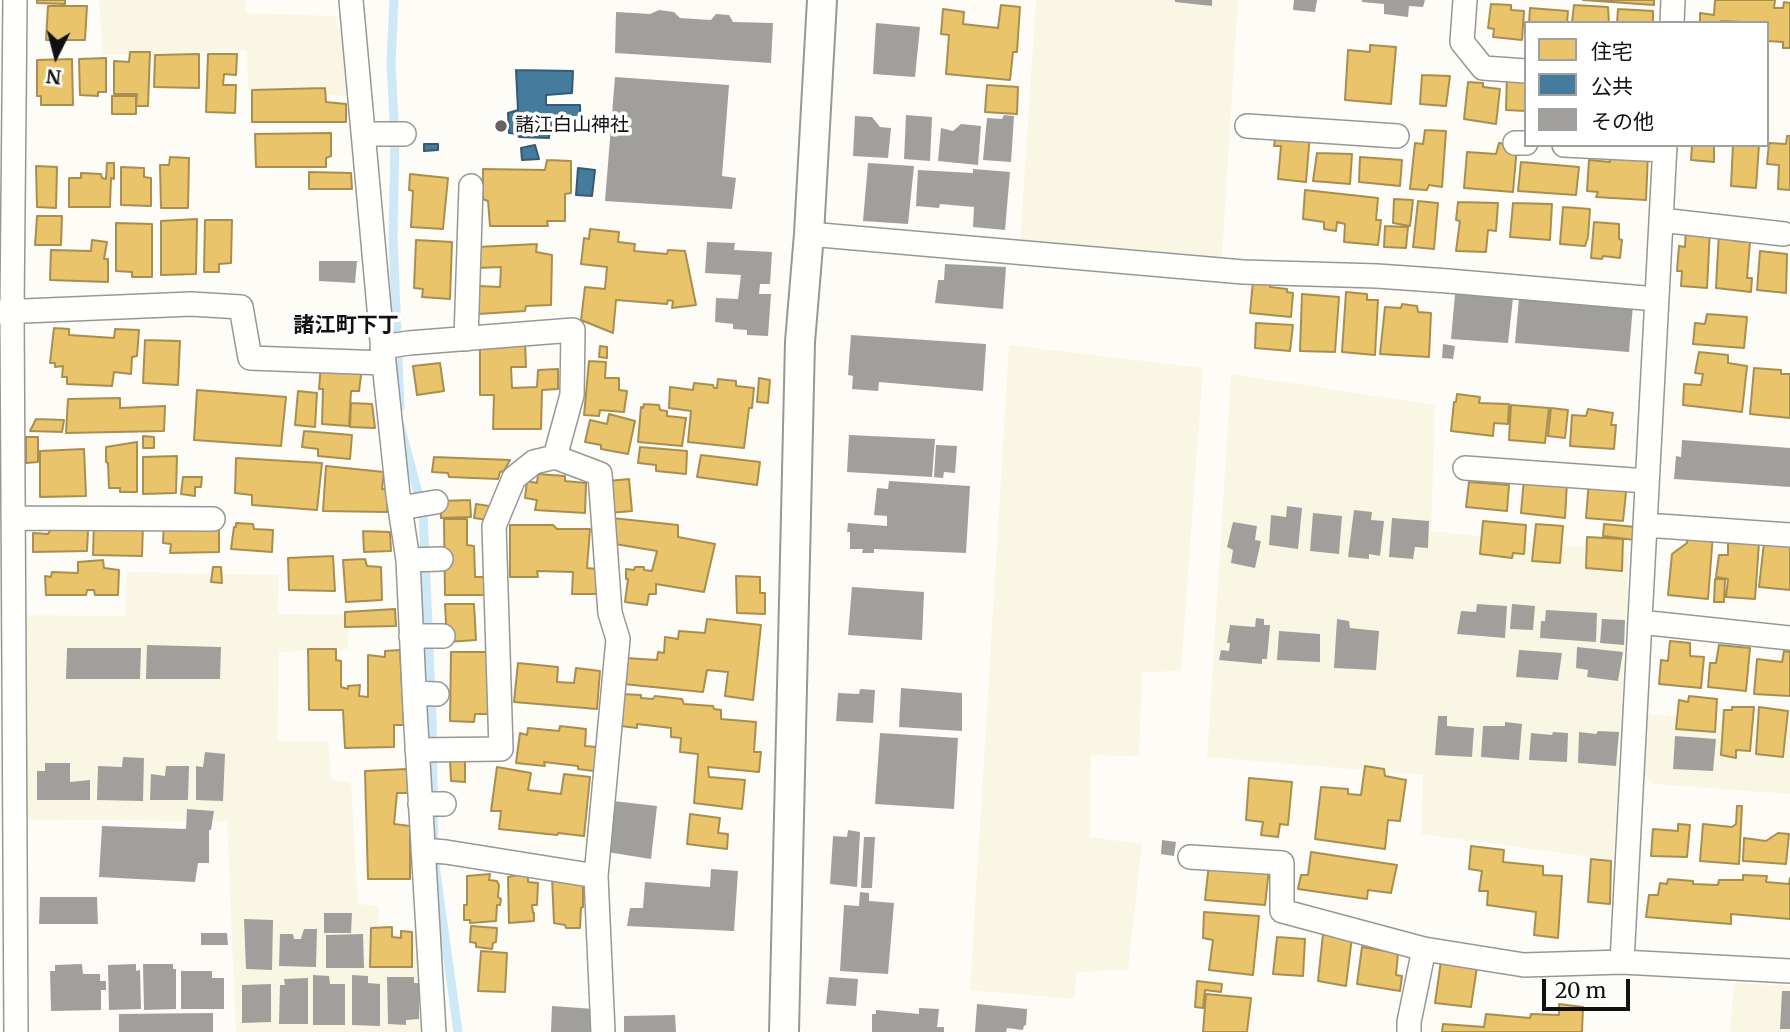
<!DOCTYPE html>
<meta charset="utf-8">
<style>
body{margin:0}
#map{position:relative;width:1790px;height:1032px;overflow:hidden;background:#fdfcf7;font-family:Merriweather,"Noto Sans JP",serif}
canvas{display:block}
.legend{position:absolute;left:1524px;top:21px;width:245px;height:126px;box-sizing:border-box;background:#fff;border:2px solid #a0a0a0;margin:0;padding:9px 12px;list-style:none;font-size:21px;color:#111}
.legend li{display:flex;align-items:center;gap:14px;height:35px}
.legend b{width:35px;border:2px solid #a0a0a0}
.north{position:absolute;left:21px;top:21px;width:70px;height:70px;-webkit-text-stroke:5px #fff;paint-order:stroke;rotate:186deg;font-size:19px;font-weight:700;line-height:28px;text-align:center;color:#111}
.north::after{content:'';display:block;margin:auto;width:24px;height:32px;background:#111;clip-path:polygon(50% 0,100% 100%,50% 72%,0 100%)}
.scale{position:absolute;left:1542px;top:979px;width:88px;height:32px;box-sizing:border-box;border:4px solid #111;border-top:0;padding-left:9px;font-size:21px;line-height:24px;white-space:nowrap;color:#111;-webkit-text-stroke:5px #fff;paint-order:stroke}
</style>
<div id="map">
<canvas width="1790" height="1032"></canvas>
<ul class="legend">
<li><b style="height:19px;background:#e9c46a"></b>住宅</li>
<li><b style="height:19px;background:#457b9d"></b>公共</li>
<li><b style="height:19px;background:#a19f9c"></b>その他</li>
</ul>
<div class="north">N</div>
<div class="scale">20 m</div>
</div>
<script>
const ctx = document.querySelector('canvas').getContext('2d');
ctx.lineJoin = 'round';
function fillPath(path, color) { ctx.fillStyle = color; ctx.fill(path, 'evenodd'); }
const toPath = rows => new Path2D(rows.map(r => 'M' + r).join(''));
function trace(path, color, width, dash) { ctx.strokeStyle = color; ctx.lineWidth = width; ctx.lineCap = dash ? 'butt' : 'round'; ctx.setLineDash(dash || []); ctx.stroke(path); }
function label(font, color, halo, rows, align = 'center') {
  ctx.font = font + ' Merriweather,"Noto Sans JP",serif'; ctx.lineWidth = 7; ctx.setLineDash([]); ctx.textBaseline = 'middle'; ctx.strokeStyle = halo; ctx.fillStyle = color; for (const [text, x, y, turn = 0] of rows) {
    ctx.save(); ctx.translate(x, y); ctx.rotate((+turn || 0) * Math.PI / 180); ctx.textAlign = isNaN(turn) ? turn : align; if (halo) ctx.strokeText(text, 0, 0); ctx.fillText(text, 0, 0); ctx.restore();
  }
}
fillPath(toPath([
 [99,0,245,0,246,13,335,16,342,38,346,96,248,89,247,51,103,55],
 [1036,0,1238,0,1222,258,1020,243],
 [1009,345,1203,368,1181,671,1142,672,1139,756,1091,755,1090,837,1142,844,1128,970,1076,972,1075,999,970,990],
 [1231,374,1435,405,1431,531,1629,552,1614,860,1421,834,1423,775,1207,757],
 [127,572,279,575,278,614,349,615,348,649,279,652,278,741,328,741,331,779,351,783,358,904,379,906,377,934,416,936,428,1032,236,1032,227,821,27,820,26,615,125,616],
 [1646,714,1790,725,1790,794,1653,784,1640,771],
 [1734,983,1790,986,1790,1032,1730,1032]
]), '#f9f7e4');
const homes = toPath([
 [37,0,65,0,65,4,37,3,37,0],
 [1583,0,1654,0,1654,5,1583,0],
 [1715,0,1775,0,1774,8,1783,8,1784,2,1790,3,1790,48,1783,48,1783,42,1767,41,1767,23,1721,21,1721,23,1700,23,1700,13,1714,15,1715,0],
 [1491,4,1511,5,1511,10,1524,11,1522,40,1493,37,1494,29,1488,28,1491,4],
 [1001,5,1020,7,1017,52,1013,52,1010,80,946,74,949,35,941,34,943,9,964,12,963,24,998,28,1001,5],
 [1574,5,1608,7,1609,23,1572,23,1574,5],
 [48,6,87,6,85,40,46,40,48,6],
 [1530,8,1568,11,1567,23,1529,23,1530,8],
 [1618,9,1653,11,1653,23,1617,23,1618,9],
 [1370,45,1396,47,1391,104,1345,100,1348,50,1370,52,1370,45],
 [130,52,150,52,148,106,136,106,137,94,114,94,114,61,129,62,130,52],
 [199,54,199,88,154,87,155,55,199,54],
 [208,54,237,54,236,75,224,74,223,85,236,85,235,113,206,112,208,54],
 [106,58,106,92,98,92,98,96,80,95,79,59,106,58],
 [72,59,73,105,41,105,41,96,37,96,37,60,72,59],
 [1422,75,1450,76,1446,106,1420,104,1422,75],
 [1507,75,1526,79,1526,111,1506,110,1507,75],
 [1468,82,1483,83,1483,87,1500,89,1496,124,1464,119,1468,82],
 [987,85,1018,87,1017,114,985,112,987,85],
 [325,88,326,102,346,104,346,122,252,122,252,90,325,88],
 [112,96,136,96,136,114,112,114,112,96],
 [1425,130,1446,131,1442,187,1429,185,1427,190,1410,189,1415,143,1423,144,1425,130],
 [331,133,331,156,326,158,326,167,256,167,255,134,331,133],
 [1276,133,1310,134,1306,182,1278,179,1281,146,1274,146,1276,133],
 [1787,136,1790,136,1790,190,1778,189,1779,165,1767,164,1769,143,1786,144,1787,136],
 [1499,143,1517,146,1513,192,1464,188,1467,152,1496,154,1499,143],
 [1692,145,1714,145,1714,162,1691,160,1692,145],
 [1733,145,1759,145,1756,188,1731,186,1733,145],
 [1609,150,1648,154,1646,200,1596,197,1598,192,1587,191,1589,160,1610,162,1609,150],
 [1317,153,1352,154,1350,184,1313,181,1317,153],
 [170,157,189,158,188,208,161,208,160,165,169,165,170,157],
 [1360,157,1402,160,1400,186,1359,182,1360,157],
 [547,160,571,161,571,193,565,194,565,221,547,221,548,226,490,226,488,201,483,199,483,169,545,170,547,160],
 [1521,162,1579,167,1576,195,1518,191,1521,162],
 [107,163,114,163,114,179,111,178,110,207,69,207,69,178,81,178,81,173,101,174,102,178,106,179,107,163],
 [36,166,57,167,56,208,37,207,36,166],
 [121,167,144,168,144,177,151,178,151,206,121,205,121,167],
 [309,172,351,173,352,189,309,189,309,172],
 [410,174,448,178,443,229,411,227,413,191,409,190,410,174],
 [1305,190,1378,198,1376,220,1381,220,1378,245,1344,242,1345,224,1337,222,1336,231,1324,229,1324,222,1303,219,1305,190],
 [1394,199,1413,200,1410,226,1393,223,1394,199],
 [1418,201,1438,203,1434,249,1413,247,1418,201],
 [1458,202,1498,203,1496,231,1488,230,1486,252,1456,251,1460,221,1456,220,1458,202],
 [1513,203,1552,204,1550,240,1510,237,1513,203],
 [1563,207,1590,209,1588,237,1585,246,1560,244,1563,207],
 [37,216,62,216,61,245,35,245,37,216],
 [197,219,196,274,161,275,161,221,197,219],
 [205,220,232,220,231,263,219,264,219,272,204,272,205,220],
 [1594,222,1619,224,1619,239,1622,240,1620,258,1603,256,1602,259,1591,258,1594,222],
 [116,223,152,224,152,277,132,277,132,272,116,271,116,223],
 [1385,226,1408,227,1406,248,1384,247,1385,226],
 [1686,226,1710,229,1707,288,1681,286,1682,271,1677,271,1679,246,1685,247,1686,226],
 [590,229,619,232,618,242,635,244,634,251,667,254,668,250,685,251,696,305,672,308,673,301,668,300,667,304,616,300,613,333,581,320,585,287,605,289,607,267,581,264,584,238,589,239,590,229],
 [1719,232,1736,234,1735,241,1750,242,1747,278,1752,278,1751,292,1716,288,1719,232],
 [92,240,107,242,104,259,108,259,108,282,50,280,51,250,91,251,92,240],
 [416,240,452,242,450,299,422,297,423,289,414,288,416,240],
 [537,244,536,252,552,255,551,305,526,306,525,311,478,314,479,286,500,287,501,267,477,268,477,247,537,244],
 [1760,251,1787,254,1786,293,1757,290,1760,251],
 [1253,281,1271,282,1270,287,1287,289,1287,292,1293,293,1291,317,1250,313,1253,281],
 [1346,292,1367,294,1367,300,1378,300,1375,355,1342,352,1346,292],
 [1302,294,1339,297,1335,352,1300,351,1302,294],
 [1402,304,1417,306,1418,312,1431,313,1429,357,1380,354,1385,307,1401,308,1402,304],
 [1707,314,1747,317,1744,348,1693,344,1695,323,1705,324,1707,314],
 [1256,323,1293,325,1290,351,1255,348,1256,323],
 [54,328,69,329,69,335,114,338,115,329,139,330,137,356,132,357,131,374,114,372,112,386,67,384,67,377,62,377,63,366,55,367,55,363,50,363,54,328],
 [145,340,180,341,178,385,143,383,145,340],
 [480,342,525,342,526,367,511,367,512,388,537,387,538,370,558,369,558,389,542,390,541,429,493,429,494,395,480,395,480,342],
 [600,346,607,347,607,358,599,357,600,346],
 [1699,352,1728,355,1728,363,1747,366,1742,412,1683,405,1684,384,1701,385,1703,374,1695,373,1699,352],
 [589,361,606,362,605,378,619,378,619,390,627,391,624,412,600,410,599,416,584,415,589,361],
 [440,363,444,391,417,395,413,366,440,363],
 [321,364,362,368,359,391,351,391,349,426,322,424,323,389,319,389,321,364],
 [1754,368,1781,370,1781,374,1790,374,1790,418,1750,414,1754,368],
 [759,378,770,380,768,403,757,402,759,378],
 [718,379,736,381,736,386,754,388,752,408,749,408,744,448,688,442,691,411,669,408,670,387,693,390,694,383,713,385,714,388,717,388,718,379],
 [197,390,286,397,281,446,194,440,197,390],
 [298,391,317,393,315,427,295,425,298,391],
 [1457,394,1480,397,1479,403,1509,404,1508,424,1494,423,1493,436,1451,431,1454,402,1456,402,1457,394],
 [120,398,120,408,165,406,164,431,66,433,68,399,120,398],
 [351,403,372,404,375,428,350,427,351,403],
 [644,404,659,405,660,410,667,411,667,416,686,418,682,446,638,442,641,407,643,408,644,404],
 [1511,405,1549,408,1545,443,1509,440,1511,405],
 [1551,408,1568,410,1565,438,1548,436,1551,408],
 [1588,409,1613,413,1611,425,1616,425,1614,449,1570,446,1572,415,1586,416,1588,409],
 [609,414,635,421,628,454,601,449,601,445,585,442,590,420,607,424,609,414],
 [36,419,64,420,62,432,30,431,36,419],
 [304,431,352,435,350,459,318,456,318,449,302,447,304,431],
 [143,436,154,437,154,448,143,448,143,436],
 [26,437,38,437,38,462,26,463,26,437],
 [137,442,137,492,120,492,120,488,109,488,108,463,106,462,106,447,137,442],
 [640,447,687,451,686,474,656,471,656,465,638,463,640,447],
 [84,449,86,496,40,497,40,451,84,449],
 [701,455,760,462,757,485,697,477,701,455],
 [177,456,176,493,143,494,143,457,177,456],
 [434,457,510,460,504,471,500,472,498,479,449,477,448,473,432,472,434,457],
 [236,458,322,463,317,510,252,505,252,495,235,493,236,458],
 [326,466,384,472,382,489,389,490,387,512,323,511,326,466],
 [538,474,565,476,565,481,586,483,585,513,535,510,537,500,525,498,527,481,537,483,538,474],
 [183,477,202,477,201,487,195,487,195,496,181,494,183,477],
 [1524,478,1567,482,1565,518,1521,513,1524,478],
 [629,479,632,511,609,513,608,481,629,479],
 [1589,480,1627,483,1623,521,1586,518,1589,480],
 [1469,482,1509,485,1507,511,1466,507,1469,482],
 [470,500,471,517,441,518,441,501,470,500],
 [476,504,489,506,488,520,474,518,476,504],
 [612,518,678,525,678,537,715,544,704,592,656,584,656,594,649,594,647,605,625,602,628,579,626,579,626,569,634,570,635,567,644,567,644,570,652,571,657,551,615,544,612,518],
 [444,519,467,519,467,545,474,546,475,577,489,577,490,595,445,595,444,519],
 [164,520,219,527,219,552,170,553,171,544,163,543,164,520],
 [1483,521,1526,525,1524,554,1513,553,1512,558,1480,554,1483,521],
 [94,522,143,524,142,556,93,555,94,522],
 [236,523,253,524,254,529,273,530,272,552,231,549,234,527,236,527,236,523],
 [1536,524,1563,526,1560,563,1532,561,1536,524],
 [1604,524,1636,527,1635,540,1603,536,1604,524],
 [510,525,553,525,557,529,590,529,587,568,597,569,600,594,572,594,573,572,537,571,538,577,510,577,510,525],
 [50,530,88,530,87,551,33,552,33,533,48,534,50,530],
 [363,531,390,532,391,551,364,552,363,531],
 [1687,533,1713,534,1708,599,1668,595,1672,554,1687,543,1687,533],
 [1587,537,1623,539,1622,571,1586,568,1587,537],
 [1790,540,1790,590,1759,587,1764,543,1790,540],
 [1728,541,1759,543,1755,599,1726,597,1728,579,1716,577,1719,555,1728,555,1728,541],
 [333,556,335,591,289,590,288,558,333,556],
 [365,559,367,566,381,567,382,600,346,602,343,560,365,559],
 [103,560,104,568,119,570,118,595,95,595,94,590,87,590,86,595,46,595,45,576,51,577,52,572,78,573,78,562,103,560],
 [213,567,221,567,222,583,211,582,213,567],
 [736,576,760,577,760,593,765,593,765,614,737,613,736,576],
 [1715,579,1725,579,1724,602,1714,602,1715,579],
 [445,604,474,604,476,640,447,642,445,604],
 [395,609,396,626,345,627,345,612,395,609],
 [707,619,761,625,753,700,725,696,728,672,707,670,703,692,623,684,626,658,657,660,658,652,664,653,665,637,678,639,679,631,705,633,707,619],
 [1670,641,1690,643,1690,656,1704,657,1701,688,1659,684,1661,660,1668,661,1670,641],
 [1719,645,1750,648,1746,691,1708,687,1710,663,1716,663,1719,645],
 [308,649,336,649,336,660,341,661,341,687,348,689,348,686,360,685,359,696,368,697,368,655,385,657,385,651,400,650,404,725,394,725,394,747,345,748,343,710,309,710,308,649],
 [1784,651,1790,652,1790,696,1754,694,1757,659,1782,662,1784,651],
 [451,652,493,652,494,714,475,714,474,722,450,721,451,652],
 [518,663,558,667,557,682,574,683,576,668,600,671,597,709,514,702,518,663],
 [621,694,641,695,641,698,653,699,655,696,682,699,684,704,713,706,714,709,721,710,721,719,756,722,754,752,761,752,759,772,708,767,709,777,745,780,742,809,694,803,698,754,680,752,681,738,671,737,671,728,637,724,637,728,621,726,621,694],
 [1689,696,1717,699,1715,732,1676,729,1679,700,1688,702,1689,696],
 [1732,707,1754,707,1750,751,1736,750,1736,758,1721,755,1724,710,1732,710,1732,707],
 [1759,707,1788,711,1783,757,1756,754,1759,707],
 [560,726,586,729,585,746,597,747,594,771,578,769,578,766,544,762,545,766,516,763,520,733,527,735,528,728,559,731,560,726],
 [450,759,465,761,465,782,451,781,450,759],
 [1365,766,1384,769,1385,776,1406,780,1400,821,1388,820,1385,849,1315,839,1321,787,1348,789,1348,794,1361,795,1365,766],
 [497,767,531,773,528,790,561,794,564,774,590,777,584,836,558,833,557,835,499,829,501,811,491,811,497,767],
 [407,769,408,793,397,793,394,824,410,826,410,879,368,879,365,771,407,769],
 [1249,778,1292,782,1288,825,1280,824,1278,837,1261,835,1263,822,1246,820,1249,778],
 [1737,806,1742,806,1739,864,1700,861,1703,824,1732,827,1736,824,1737,806],
 [690,814,720,818,718,833,728,834,727,849,687,844,690,814],
 [1678,824,1690,825,1687,857,1651,856,1653,829,1678,831,1678,824],
 [1778,833,1789,834,1786,864,1743,861,1744,838,1766,841,1778,833],
 [1471,846,1504,850,1503,862,1543,866,1543,875,1562,876,1558,938,1534,935,1536,912,1487,905,1488,891,1479,891,1482,871,1469,869,1471,846],
 [1311,852,1397,865,1391,893,1368,890,1367,899,1298,889,1301,875,1308,875,1311,852],
 [1591,859,1611,861,1610,904,1588,902,1591,859],
 [1209,863,1269,869,1265,905,1205,900,1209,863],
 [528,873,528,882,538,883,537,905,532,905,533,913,534,913,534,921,509,923,508,877,528,873],
 [490,874,489,880,497,881,499,885,498,897,501,899,500,905,497,905,496,921,470,923,470,920,464,920,464,905,467,905,467,876,490,874],
 [1743,875,1767,876,1766,882,1789,884,1790,878,1790,919,1731,914,1731,924,1646,917,1649,895,1658,895,1660,883,1667,884,1668,879,1693,881,1693,884,1718,885,1719,880,1743,880,1743,875],
 [552,877,583,884,583,907,581,908,580,928,566,928,565,925,554,923,552,877],
 [1204,912,1259,916,1253,975,1209,970,1213,940,1203,938,1204,912],
 [471,926,497,928,496,942,493,943,492,949,476,947,476,943,470,942,471,926],
 [392,927,392,937,401,938,401,931,412,932,412,967,370,967,371,928,392,927],
 [1323,934,1352,937,1346,986,1318,981,1323,934],
 [1277,937,1305,939,1303,976,1273,974,1277,937],
 [1362,947,1398,953,1396,975,1402,976,1400,991,1357,984,1362,947],
 [481,951,507,953,505,992,478,991,481,951],
 [1442,954,1478,960,1471,1007,1435,1003,1442,954],
 [1197,981,1222,984,1221,992,1205,990,1203,1008,1195,1007,1197,981],
 [1206,994,1251,998,1247,1032,1203,1032,1206,994],
 [1559,1004,1583,1007,1582,1032,1442,1032,1443,1024,1484,1027,1486,1014,1530,1018,1531,1014,1559,1015,1559,1004]
]);
fillPath(homes, '#e9c46a');
trace(homes, '#a88e4f', 2);
const public = toPath([
 [516,70,573,71,572,93,546,95,546,105,580,105,581,130,550,128,549,138,519,137,518,134,509,133,508,113,518,110,516,70],
 [424,144,438,144,438,150,424,151,424,144],
 [535,145,539,159,522,160,521,148,535,145],
 [578,168,595,170,592,196,576,195,578,168]
]);
fillPath(public, '#457b9d');
trace(public, '#355b73', 2);
trace(toPath([
 [394,0,391,63,395,137,393,238,400,407],
 [400,425,423,512,432,718,434,858,458,1032]
]), '#cde8f7', 9);
fillPath(toPath([
 [1175,0,1212,0,1212,6,1175,2],
 [1294,0,1317,0,1315,12,1293,10],
 [1362,0,1425,0,1423,7,1409,6,1408,17,1384,14,1384,4,1362,2],
 [659,10,674,12,680,18,711,20,716,14,729,15,733,22,773,23,771,63,615,53,616,12,650,14],
 [876,23,920,27,915,77,873,74],
 [615,77,729,85,722,176,736,178,732,209,605,201],
 [906,115,932,117,930,161,904,159],
 [1004,115,1014,116,1011,162,983,160,987,118,1002,119],
 [855,116,872,117,880,127,891,128,888,158,853,156],
 [961,124,981,126,978,165,938,161,941,128,953,131],
 [868,163,914,166,908,224,863,221],
 [973,169,1010,172,1005,230,973,227,974,207,940,204,939,208,916,206,918,170,973,173],
 [707,242,735,243,734,250,772,252,770,284,760,284,759,294,771,294,768,336,747,335,747,330,733,329,733,324,715,322,716,298,738,299,741,275,705,273],
 [319,261,357,261,355,283,319,281],
 [945,264,1006,267,1003,309,935,303,938,280,944,280],
 [1455,294,1513,298,1508,343,1451,339],
 [1519,298,1633,305,1629,352,1515,343],
 [851,335,986,344,983,391,879,382,878,391,852,389,853,376,848,375],
 [1443,344,1455,346,1453,359,1442,358],
 [849,435,935,439,932,477,847,472],
 [1682,440,1790,448,1790,487,1674,479,1676,456,1681,457],
 [936,445,957,446,955,473,944,472,943,478,934,477],
 [889,481,970,486,966,553,874,549,874,553,862,553,863,549,850,549,850,532,847,532,848,523,887,526,887,516,874,515,877,488,888,489],
 [1287,506,1302,508,1298,549,1269,545,1271,515,1286,517],
 [1354,510,1372,512,1371,520,1384,521,1380,556,1369,554,1369,559,1348,557],
 [1313,513,1342,516,1339,554,1310,551],
 [1392,518,1429,521,1428,548,1415,547,1413,559,1389,557],
 [1233,522,1257,526,1255,540,1261,541,1255,568,1231,563,1233,550,1227,547],
 [852,587,924,592,922,640,848,635],
 [1477,604,1507,606,1505,638,1457,634,1461,611,1476,612],
 [1512,604,1535,606,1533,630,1510,629],
 [1546,610,1597,613,1596,642,1540,638,1541,621,1545,621],
 [1256,618,1264,619,1264,625,1270,625,1267,659,1262,659,1262,664,1219,660,1221,650,1229,651,1230,643,1227,643,1230,625,1255,627],
 [1337,619,1349,621,1350,628,1379,631,1376,670,1334,668],
 [1602,619,1625,620,1624,645,1600,643],
 [1279,631,1320,634,1320,662,1277,660],
 [147,645,221,647,220,679,146,679],
 [1577,647,1623,652,1618,681,1587,677,1588,670,1576,668],
 [67,648,141,648,140,679,66,679],
 [1519,650,1562,653,1558,680,1516,677],
 [901,688,962,693,962,731,899,727],
 [860,689,875,690,873,723,836,721,838,693,859,694],
 [1438,716,1447,716,1447,726,1474,728,1472,757,1435,755],
 [1505,722,1522,724,1519,760,1481,757,1483,726,1505,726],
 [1598,731,1619,732,1616,766,1578,763,1579,732,1596,734],
 [1553,732,1568,733,1567,762,1529,760,1531,733,1552,735],
 [880,733,958,738,954,809,875,804],
 [1675,736,1716,739,1713,771,1673,769],
 [205,752,225,754,223,801,196,800,196,766,203,767],
 [123,757,144,758,143,801,97,800,98,766,122,767],
 [45,763,70,763,70,782,90,780,90,800,37,800,37,771,45,771],
 [166,766,189,766,188,800,150,800,151,774,165,776],
 [613,801,657,806,651,859,607,852],
 [187,809,214,811,211,830,209,830,209,863,198,863,195,882,99,877,102,826,186,829],
 [848,830,860,832,857,887,830,884,833,836,847,837],
 [864,837,875,837,872,888,861,888],
 [1162,840,1176,842,1174,856,1161,854],
 [711,869,738,871,734,931,627,926,630,908,643,908,645,882,710,887],
 [860,892,869,893,869,901,894,903,888,974,840,971,844,905,859,906],
 [40,897,97,897,98,924,39,924],
 [324,913,352,913,351,933,324,933],
 [244,919,273,920,272,970,246,969],
 [304,929,317,929,316,967,279,966,280,934,293,934,294,939,301,939],
 [201,933,227,933,228,945,201,945],
 [363,934,364,968,326,968,326,935],
 [82,964,83,974,100,974,100,981,106,981,106,990,101,990,101,1010,51,1011,50,971,55,971,55,965],
 [136,964,136,971,140,970,141,1009,109,1010,108,965],
 [143,964,173,964,173,969,176,969,176,1009,144,1010],
 [181,971,212,971,212,978,224,978,224,1009,181,1009],
 [313,975,329,976,330,984,345,984,345,1025,313,1025],
 [352,975,368,976,368,983,380,984,380,1026,352,1025],
 [387,977,414,977,414,983,419,983,419,1019,406,1020,406,1025,388,1024],
 [829,977,858,979,856,1006,826,1004],
 [308,978,308,1024,279,1024,280,985,285,985,284,979],
 [271,984,271,1022,242,1023,242,985],
 [1782,991,1790,991,1790,1029,1780,1029],
 [977,1004,1027,1009,1026,1026,1024,1025,1023,1030,1007,1028,1006,1032,975,1032],
 [552,1006,594,1009,593,1032,551,1032],
 [919,1008,939,1009,937,1027,944,1027,944,1032,872,1032,872,1014,876,1014,876,1010,919,1014],
 [213,1013,213,1032,119,1032,119,1014],
 [675,1015,676,1032,624,1032,624,1016]
]), '#a19f9c');
const minor = toPath([
 [15,0,12,310,16,1032],
 [351,0,384,363,398,495,408,560,415,710,434,1032],
 [1465,0,1462,42,1483,68,1526,71],
 [1672,23,1673,0],
 [1247,126,1397,136],
 [364,134,404,134],
 [1515,143,1526,143],
 [1564,145,1665,150],
 [1665,145,1622,962,1790,971],
 [1661,220,1784,234],
 [809,234,1243,272,1377,276,1448,281,1656,299],
 [0,312,191,304,241,307,250,358,384,363],
 [466,339,471,186],
 [382,347,409,343,573,330,572,395,555,457,600,474,610,613,618,639,596,876,603,1032],
 [1465,468,1647,481],
 [400,508,436,502],
 [13,518,213,519],
 [1645,525,1790,535],
 [408,560,441,559],
 [1640,622,1790,638],
 [411,636,443,636],
 [414,693,437,694],
 [417,750,501,749,494,526,514,478,534,462,555,457],
 [420,804,444,804],
 [423,850,446,852,596,876],
 [1190,857,1282,863,1282,911,1424,949,1524,965,1622,962],
 [1409,1032,1409,1022,1424,949]
]);
const tertiary = toPath([
 [784,1032,800,342,809,234,822,0]
]);
trace(minor, '#979795', 26);
trace(tertiary, '#979795', 32);
trace(minor, '#fffffe', 23);
trace(tertiary, '#fffffe', 28);
for (const [x, y, r, color] of [
 [501,126,7,"#646362"]
]) { const dot = new Path2D(); dot.arc(x, y, r, 0, 2 * Math.PI); ctx.fillStyle = color; ctx.fill(dot); trace(dot, '#fff', 2.5); }
label('19px', '#111', '#fff', [
 ["諸江白山神社",515,126]
], 'left');
label('bold 21px', '#111', '#fff', [
 ["諸江町下丁",346,326]
]);
</script>
